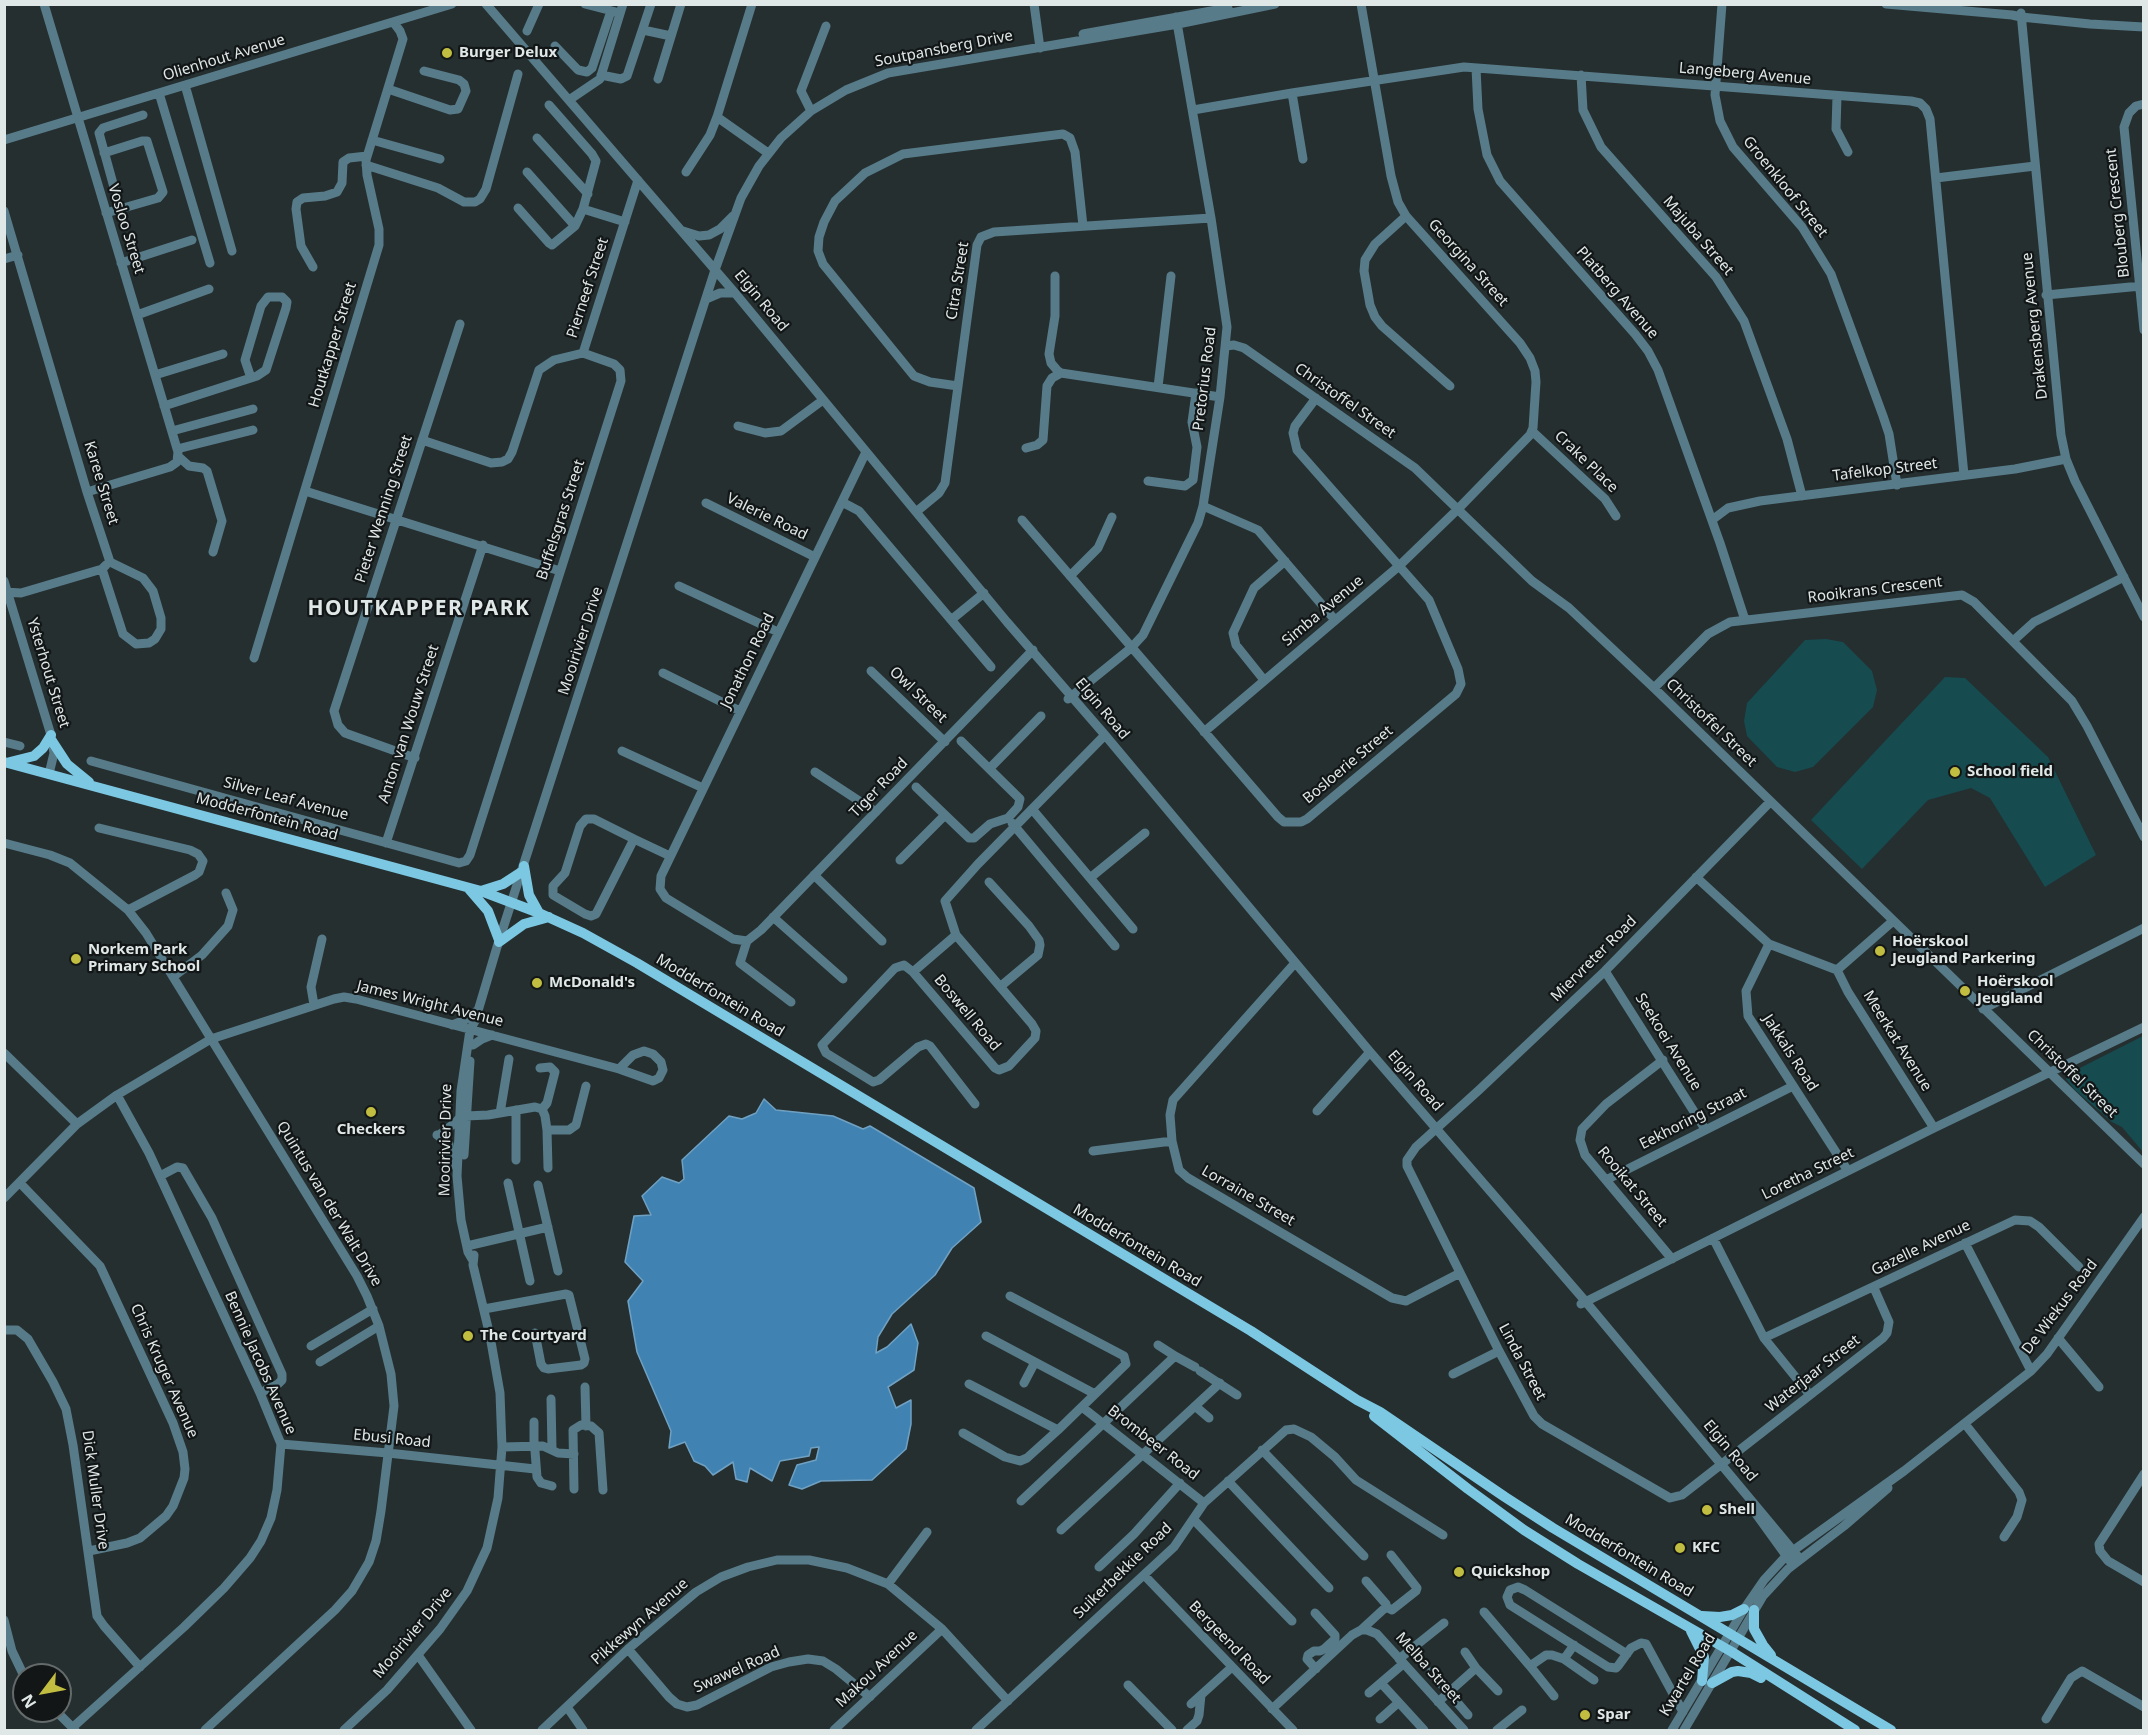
<!DOCTYPE html>
<meta charset="utf-8">
<style>
body{margin:0}
#map{position:relative;width:2148px;height:1735px;overflow:hidden;background:#252f30;font-family:"Noto Sans",sans-serif}
canvas{display:block}
.frame{position:absolute;inset:0;border:6px solid #e0e7e7;pointer-events:none}
.north{position:absolute;left:12px;top:1663px;width:60px;height:60px;box-sizing:border-box;background:#121617;border:2px solid #646a6a;border-radius:50%;rotate:238deg;font-size:16px;font-weight:700;line-height:24px;text-align:center;color:#e0e7e7}
.north::after{content:'';display:block;margin:auto;width:21px;height:27px;background:#c1bd40;clip-path:polygon(50% 0,100% 100%,50% 72%,0 100%)}
</style>
<div id="map">
<canvas width="2148" height="1735"></canvas>
<div class="frame"></div>
<div class="north">N</div>
</div>
<script>
const ctx = document.querySelector('canvas').getContext('2d');
ctx.lineJoin = 'round';
function fillPath(path, color) { ctx.fillStyle = color; ctx.fill(path, 'evenodd'); }
const toPath = rows => new Path2D(rows.map(r => 'M' + r).join(''));
function trace(path, color, width, dash) { ctx.strokeStyle = color; ctx.lineWidth = width; ctx.lineCap = dash ? 'butt' : 'round'; ctx.setLineDash(dash || []); ctx.stroke(path); }
function label(font, color, halo, rows, align = 'center') {
  ctx.font = font + ' "Noto Sans",sans-serif'; ctx.lineWidth = 4.5; ctx.setLineDash([]); ctx.textBaseline = 'middle'; ctx.strokeStyle = halo; ctx.fillStyle = color; for (const [text, x, y, turn = 0] of rows) {
    ctx.save(); ctx.translate(x, y); ctx.rotate((+turn || 0) * Math.PI / 180); ctx.textAlign = isNaN(turn) ? turn : align; if (halo) ctx.strokeText(text, 0, 0); ctx.fillText(text, 0, 0); ctx.restore();
  }
}
fillPath(toPath([
 [1826,639,1843,642,1872,671,1877,690,1873,707,1813,767,1795,772,1777,767,1747,736,1744,721,1747,703,1805,640],
 [1945,677,1965,678,2048,757,2096,855,2045,887,1990,798,1971,788,1928,800,1862,869,1811,820],
 [2143,1036,2143,1152,2122,1127,2112,1122,2075,1090,2066,1079,2070,1073]
]), '#164b50');
const water = toPath([
 [764,1099,776,1110,833,1116,863,1129,870,1126,974,1188,981,1222,952,1248,935,1275,892,1314,878,1337,876,1353,887,1347,911,1324,918,1343,914,1370,888,1387,896,1408,911,1400,911,1424,906,1449,872,1480,821,1481,802,1489,789,1485,797,1465,816,1460,819,1447,811,1448,809,1456,780,1461,772,1481,750,1468,747,1482,736,1479,733,1462,713,1475,705,1466,694,1461,685,1442,669,1448,671,1431,637,1352,628,1301,643,1281,625,1262,634,1216,651,1215,642,1196,662,1177,679,1183,684,1179,682,1160,729,1116,742,1119,756,1113,764,1099]
]);
fillPath(water, '#4083b2');
trace(water, '#70a1c2', 1.5);
trace(toPath([
 [44,4,178,452,177,462,170,467,87,492],
 [486,4,735,293,1007,622,1105,735,1370,1052,1586,1302,1800,1559],
 [585,4,616,12],
 [752,4,717,117,768,153],
 [1034,4,1040,48],
 [1722,4,1715,95,1720,121,1733,147,1802,227,1831,274,1883,416,1889,434,1897,485],
 [1886,4,2012,15,2021,17,2090,24,2144,27],
 [2021,13,2061,435,2066,459,2075,481,2144,617],
 [643,30,671,36],
 [527,31,539,4],
 [1083,34,1228,8],
 [555,46,578,70,587,72,592,68,611,11],
 [1476,68,1478,109,1487,155,1500,181,1635,334,1648,351,1658,370,1720,543,1745,620],
 [601,75,621,79,627,76,651,4],
 [1581,75,1583,110,1601,147,1716,277,1744,321,1787,439,1802,496],
 [658,79,681,4],
 [185,85,232,251],
 [388,89,450,110,458,109,466,91,464,84,459,80,424,71],
 [159,93,210,263],
 [1292,93,1303,159],
 [1837,96,1836,129,1848,152],
 [569,100,600,79,623,4],
 [2144,104,2136,106,2129,113,2124,127,2144,330],
 [1193,110,1292,93,1464,67,1911,101,1920,103,1926,109,1930,119,1964,475],
 [811,111,801,91,826,26],
 [537,138,588,194],
 [4,140,452,4],
 [372,140,440,159],
 [104,153,142,141,147,141,163,192,158,198,106,213],
 [366,165,438,188,464,202,475,202,480,199,486,189,518,74],
 [527,172,575,226],
 [686,172,710,135,717,117],
 [1936,178,2035,166],
 [518,208,549,243,552,245,575,226,583,209,596,161,592,154,549,105],
 [120,209,99,133,103,128,143,115],
 [583,209,625,222],
 [4,211,87,492,110,562,143,578,153,591,161,618,161,629,155,639,149,643,136,644,123,634,102,569],
 [1406,216,1375,244,1365,260,1364,271,1370,305,1375,317,1382,326,1450,386],
 [683,231,699,236,709,235,720,229,733,216],
 [4,259,18,255],
 [121,263,192,240],
 [313,267,301,246,296,209,297,202,303,198,325,196,337,192,342,183,343,162,349,158,367,156],
 [1055,276,1055,316,1049,354,1051,363,1057,370,1061,373,1220,397],
 [2046,295,2141,286],
 [706,299,720,293,735,293],
 [137,315,209,289],
 [1226,346,1234,345,1244,348,1415,468,1532,581,1569,608,1654,688,2144,1164],
 [583,353,638,180],
 [155,375,223,354],
 [958,386,930,382,914,376,823,264,818,251,819,237,824,222,835,201,865,173,903,154,1063,134,1070,138,1075,152,1083,226],
 [1158,387,1171,276],
 [164,406,257,376,266,370,286,308,287,302,282,297,268,297,261,306,245,360,251,378],
 [738,426,765,433,781,431,823,400],
 [172,431,253,409],
 [1532,431,1605,499,1616,516],
 [422,440,491,463,502,462,508,459,512,452,539,370,554,360,583,353],
 [1026,448,1037,445,1043,440,1047,386,1052,378,1061,373],
 [177,449,253,430],
 [179,457,189,466,203,468,207,471,222,521,213,552],
 [1148,481,1185,486,1193,480,1197,447,1192,422,1196,393],
 [305,491,560,571],
 [842,502,859,511,991,667],
 [706,503,815,557],
 [1203,506,1258,530,1335,620],
 [916,512,939,493,945,483,977,245,981,237,994,232,1211,218],
 [1022,520,1278,817,1284,822,1301,822,1307,819,1456,694,1461,684,1458,669,1429,600,1297,450,1293,433,1295,426,1316,398],
 [1712,520,1728,508,1760,501,2015,469,2066,459],
 [1070,576,1098,548,1112,517],
 [4,581,51,735,54,753,49,774],
 [679,586,778,632],
 [5,592,21,593,102,569,106,565],
 [951,620,984,593],
 [2013,641,2034,622,2124,577],
 [254,658,379,245,379,229,367,175,366,160,403,39,400,31,394,23],
 [871,671,945,742],
 [663,673,740,711],
 [1264,680,1236,645,1233,633,1254,588,1285,561],
 [1654,688,1708,634,1730,622,1962,595,1974,602,2072,701,2087,726,2144,837],
 [1068,699,1131,648,1143,635,1198,523,1203,506,1220,397,1227,327,1211,218,1176,17],
 [1204,732,1399,566,1458,509,1530,435,1533,428,1536,382,1535,371,1530,358,1520,343,1406,216,1398,202,1391,176,1361,4],
 [4,742,20,746],
 [622,751,703,788],
 [415,758,345,733,338,725,334,711,460,324],
 [91,761,459,863,466,861,470,855,621,381,620,370,614,364,583,353],
 [990,768,1041,716],
 [815,772,876,812],
 [916,787,969,838,974,838,990,824,1008,818,1018,807,1020,799,961,741],
 [1770,802,1605,971,1479,1090,1416,1147,1407,1160,1407,1166,1499,1351,1534,1416,1542,1424,1670,1498,1682,1495,1883,1338,1887,1333,1889,1322,1874,1288],
 [1032,809,1133,929],
 [1012,823,1115,946],
 [99,828,190,850,198,854,203,861,199,872,195,875,128,910],
 [634,839,596,914,591,916,585,914,553,895,553,886,565,873,580,826,586,819,594,819,634,839,670,856],
 [4,843,50,855,70,863,128,910,146,933,357,1276,367,1296,379,1326,391,1374,394,1406,381,1511,376,1541,369,1562,352,1591,335,1610,205,1730],
 [386,843,483,545],
 [900,860,945,815],
 [814,875,882,941],
 [1696,877,1769,944,1837,970,1893,921],
 [1090,878,1145,833],
 [989,882,1029,926,1039,940,1040,945,1038,955,1001,986],
 [773,917,843,979],
 [747,941,733,939,666,898,660,889,661,876,866,452],
 [747,941,761,930,1033,650],
 [747,941,740,963,791,1002],
 [1769,944,1746,991,1748,1016,1848,1171],
 [1295,963,1173,1100,1170,1115,1172,1141,1179,1170,1188,1178,1392,1298,1406,1301,1460,1273],
 [1837,970,1848,992,1934,1128],
 [1605,971,1705,1129],
 [913,972,956,935],
 [173,977,202,955,228,926,233,910,226,893],
 [314,1005,311,987,322,939],
 [1983,1009,2144,928],
 [452,1025,465,1020,478,1010],
 [473,1045,482,1039,492,1035],
 [4,1053,77,1124],
 [1663,1060,1606,1104,1582,1129,1580,1140,1585,1155,1672,1259],
 [540,1068,550,1067,555,1072,547,1103,542,1109],
 [975,1104,930,1046,926,1044,918,1047,879,1080,873,1082,826,1053,822,1045,895,968,904,965,913,972,995,1068,999,1070,1009,1066,1035,1038,1036,1031,1032,1024,956,935,945,901,978,864,1105,735],
 [1317,1111,1370,1052],
 [500,1113,509,1059],
 [466,1116,488,1115,535,1107,542,1109,545,1116,547,1130,548,1168],
 [547,1130,569,1130,576,1125,586,1086],
 [437,1135,449,1144,452,1165],
 [439,1135,456,1122,460,1117],
 [1093,1151,1172,1141],
 [464,1155,470,1061],
 [516,1160,516,1110],
 [160,1176,177,1167,183,1168,212,1218,224,1245,282,1374,282,1380,278,1384,260,1393],
 [1606,1180,1793,1086],
 [20,1183,100,1266,173,1423,183,1452,185,1469,184,1478,173,1506,166,1516,140,1538,127,1543,89,1551],
 [508,1183,530,1281],
 [538,1185,558,1271],
 [4,1198,77,1124,117,1095,211,1039,334,999,344,997,356,999,619,1069,653,1081,659,1078,663,1070,661,1062,653,1054,644,1051,633,1055,619,1069],
 [1713,1238,1764,1338,1810,1395],
 [1965,1243,2031,1371],
 [467,1246,548,1227],
 [472,1259,468,1252,461,1220,457,1176,461,1091,470,1030,475,1021,497,947,715,270,741,198,759,166,781,138,811,111,846,90,888,73,1178,24,1275,4],
 [1581,1304,1934,1128,2144,1027],
 [484,1309,566,1294,569,1295,585,1359,584,1363,581,1365,548,1369,544,1368,541,1364,535,1333],
 [4,1330,17,1330,28,1339,53,1382,66,1409,73,1445,97,1616,104,1626,140,1667],
 [986,1336,1095,1394],
 [1764,1338,2015,1220,2030,1221,2039,1227,2079,1267],
 [2058,1338,2099,1387],
 [311,1346,373,1309],
 [1175,1356,1195,1367],
 [320,1362,379,1326],
 [1200,1371,1237,1395],
 [1453,1374,1499,1351],
 [1024,1383,1035,1362],
 [969,1384,1058,1430],
 [585,1387,586,1426],
 [551,1399,552,1449],
 [1195,1406,1209,1418],
 [1082,1407,1204,1503],
 [1965,1424,2019,1492,2022,1500,2017,1517,2004,1537],
 [963,1433,1005,1457,1020,1461,1027,1458,1058,1430,1126,1364,1124,1356,1010,1296],
 [281,1444,388,1453,535,1469],
 [534,1446,534,1422],
 [502,1447,543,1446,558,1453,574,1454],
 [1262,1450,1364,1556],
 [535,1451,537,1477,541,1483,552,1486],
 [2144,1474,2099,1544,2100,1551,2108,1561,2144,1582],
 [1228,1481,1329,1588],
 [574,1489,573,1430,581,1425,591,1426,599,1433,603,1490],
 [1021,1501,1175,1356,1158,1345],
 [1754,1511,1793,1565],
 [1193,1519,1292,1621],
 [1061,1530,1220,1383],
 [1099,1567,1134,1534,1180,1483],
 [1144,1575,1293,1730],
 [888,1584,927,1532],
 [1386,1607,1392,1610,1416,1591,1417,1588,1391,1555],
 [1484,1612,1530,1666,1546,1655,1552,1655,1564,1659],
 [1315,1613,1335,1635,1335,1639,1324,1649,1320,1651,1314,1651,1308,1655,1307,1659,1316,1669],
 [4,1620,12,1651,24,1676],
 [1361,1630,1386,1607,1386,1604,1366,1581],
 [1574,1645,1564,1659,1594,1680],
 [628,1649,669,1697,677,1704,687,1707,697,1705,771,1667,789,1662,808,1659,823,1661,836,1669,870,1697],
 [1627,1654,1525,1590,1518,1587,1510,1590,1507,1597,1510,1605,1608,1667,1616,1668,1618,1666,1631,1648,1641,1643,1646,1644,1683,1712],
 [418,1655,471,1730],
 [1399,1659,1444,1623],
 [1530,1666,1554,1696],
 [1476,1668,1498,1691],
 [1431,1672,1468,1715],
 [1381,1683,1424,1730],
 [1128,1685,1172,1730],
 [1369,1693,1403,1664],
 [1438,1702,1476,1668,1465,1652],
 [1191,1704,1232,1667],
 [567,1707,583,1730],
 [1272,1709,1352,1635,1361,1630,1367,1630,1377,1634,1464,1730],
 [56,1711,75,1730],
 [1380,1719,1398,1703],
 [2046,1719,2071,1678,2082,1671,2144,1707],
 [72,1728,184,1627,224,1588,250,1558,261,1541,271,1518,277,1490,281,1444,260,1393,149,1153,117,1095],
 [344,1730,387,1690,440,1629,467,1591,487,1548,498,1498,502,1447,500,1393,490,1336,473,1265,474,1255],
 [542,1730,628,1649,696,1592,721,1577,748,1567,777,1560,809,1560,847,1568,888,1584,942,1629,1008,1701],
 [834,1730,942,1629],
 [976,1730,1174,1547,1204,1503,1286,1430,1294,1429,1311,1437,1335,1457,1356,1480,1443,1535],
 [1187,1730,1197,1721,1199,1715,1201,1695],
 [1497,1730,1522,1710],
 [1672,1730,1744,1609,1764,1580,1787,1555,1904,1471,2031,1371,2047,1354,2144,1217],
 [1684,1730,1763,1596,1788,1569,1844,1526,1888,1488]
]), '#577b88', 9);
trace(toPath([
 [52,741,67,764,89,782],
 [4,762,481,891,539,913,583,933,637,963,1251,1331,1357,1400,1380,1412,1505,1497,1553,1528,1891,1730],
 [10,762,34,756,43,748,51,735],
 [524,866,529,895,539,913],
 [469,889,488,911,499,940],
 [481,891,503,884,523,871],
 [499,942,524,924,549,917],
 [1374,1416,1468,1489,1524,1530,1578,1564,1732,1652,1855,1730],
 [1754,1610,1754,1629,1763,1645,1771,1655],
 [1702,1616,1720,1617,1732,1615,1744,1609],
 [1691,1631,1704,1657,1702,1681],
 [1712,1683,1732,1672,1738,1671,1751,1673,1761,1678]
]), '#7cc8e3', 10);
for (const [x, y, r, color] of [
 [447,53,6,"#c1bd40"],
 [1955,772,6,"#c1bd40"],
 [1880,951,6,"#c1bd40"],
 [76,959,6,"#c1bd40"],
 [537,983,6,"#c1bd40"],
 [1965,991,6,"#c1bd40"],
 [371,1112,6,"#c1bd40"],
 [468,1336,6,"#c1bd40"],
 [1707,1510,6,"#c1bd40"],
 [1680,1548,6,"#c1bd40"],
 [1459,1572,6,"#c1bd40"],
 [1585,1715,6,"#c1bd40"]
]) { const dot = new Path2D(); dot.arc(x, y, r, 0, 2 * Math.PI); ctx.fillStyle = color; ctx.fill(dot); trace(dot, '#121617', 2); }
label('15px', '#e0e7e7', '#121617', [
 ["Soutpansberg Drive",944,49,-11],
 ["Olienhout Avenue",224,58,-17],
 ["Langeberg Avenue",1745,74,5],
 ["Groenkloof Street",1785,187,51],
 ["Blouberg Crescent",2118,213,-96],
 ["Vosloo Street",126,229,73],
 ["Majuba Street",1698,236,49],
 ["Georgina Street",1468,263,48],
 ["Citra Street",958,281,-81],
 ["Pierneef Street",588,288,-72],
 ["Platberg Avenue",1617,293,49],
 ["Elgin Road",761,301,50],
 ["Drakensberg Avenue",2035,326,-96],
 ["Houtkapper Street",333,345,-73],
 ["Pretorius Road",1205,379,-83],
 ["Christoffel Street",1345,401,35],
 ["Crake Place",1586,462,44],
 ["Tafelkop Street",1885,470,-7],
 ["Karee Street",101,483,73],
 ["Pieter Wenning Street",384,509,-72],
 ["Valerie Road",767,517,26],
 ["Buffelsgras Street",561,520,-72],
 ["Rooikrans Crescent",1875,590,-7],
 ["Simba Avenue",1323,611,-40],
 ["Mooirivier Drive",581,641,-72],
 ["Jonathon Road",748,661,-64],
 ["Ysterhout Street",48,673,73],
 ["Owl Street",918,695,44],
 ["Elgin Road",1102,709,50],
 ["Christoffel Street",1711,723,44],
 ["Anton van Wouw Street",409,724,-72],
 ["Bosloerie Street",1348,765,-40],
 ["Tiger Road",879,788,-46],
 ["Silver Leaf Avenue",286,799,15],
 ["Modderfontein Road",267,817,15],
 ["Miervreter Road",1594,959,-45],
 ["Modderfontein Road",720,996,31],
 ["James Wright Avenue",430,1004,14],
 ["Boswell Road",967,1013,50],
 ["Meerkat Avenue",1897,1041,58],
 ["Seekoei Avenue",1668,1042,58],
 ["Jakkals Road",1790,1053,57],
 ["Christoffel Street",2072,1074,44],
 ["Elgin Road",1415,1081,49],
 ["Eekhoring Straat",1693,1119,-27],
 ["Mooirivier Drive",446,1140,-89],
 ["Loretha Street",1808,1174,-26],
 ["Rooikat Street",1632,1187,50],
 ["Lorraine Street",1248,1196,30],
 ["Quintus van der Walt Drive",329,1204,59],
 ["Modderfontein Road",1137,1246,31],
 ["Gazelle Avenue",1921,1248,-26],
 ["De Wiekus Road",2060,1307,-53],
 ["Linda Street",1522,1362,62],
 ["Bennie Jacobs Avenue",260,1363,66],
 ["Chris Kruger Avenue",164,1371,66],
 ["Waterjaar Street",1813,1374,-38],
 ["Ebusi Road",392,1439,6],
 ["Brombeer Road",1153,1443,38],
 ["Elgin Road",1730,1451,50],
 ["Dick Muller Drive",95,1490,82],
 ["Modderfontein Road",1629,1556,31],
 ["Suikerbekkie Road",1123,1571,-44],
 ["Pikkewyn Avenue",640,1622,-41],
 ["Mooirivier Drive",413,1633,-50],
 ["Bergeend Road",1229,1643,46],
 ["Melba Street",1428,1668,48],
 ["Makou Avenue",877,1669,-43],
 ["Swawel Road",737,1670,-24],
 ["Kwartel Road",1688,1675,-59]
]);
label('bold 15px', '#e0e7e7', '#121617', [
 ["Burger Delux",459,53],
 ["School field",1967,772],
 ["Hoërskool",1892,942],
 ["Jeugland Parkering",1892,959],
 ["Norkem Park",88,950],
 ["Primary School",88,967],
 ["Hoërskool",1977,982],
 ["Jeugland",1977,999],
 ["McDonald's",549,983],
 ["Checkers",371,1130,"center"],
 ["The Courtyard",480,1336],
 ["Shell",1719,1510],
 ["KFC",1692,1548],
 ["Quickshop",1471,1572],
 ["Spar",1597,1715]
], 'left');
ctx.letterSpacing = '1.5px';
label('bold 21px', '#e0e7e7', '#121617', [
 ["HOUTKAPPER PARK",419,609]
]);
ctx.letterSpacing = '0px';
</script>
